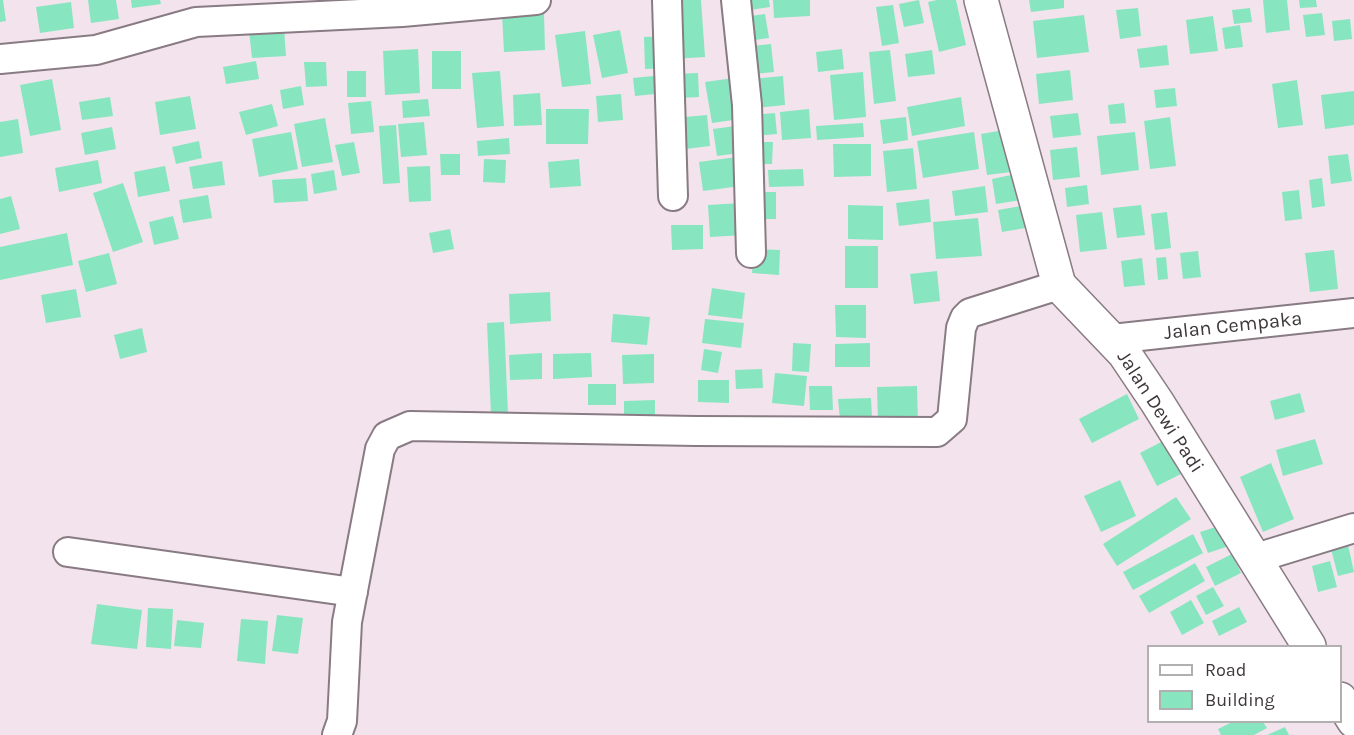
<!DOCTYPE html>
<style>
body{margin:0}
#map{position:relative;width:1354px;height:735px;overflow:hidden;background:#f3e3ec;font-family:Karla,sans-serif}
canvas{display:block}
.legend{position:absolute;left:1147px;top:645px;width:195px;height:78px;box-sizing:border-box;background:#fff;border:2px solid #b2afb1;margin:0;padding:8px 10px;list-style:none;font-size:18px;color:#3e373b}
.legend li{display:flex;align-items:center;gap:12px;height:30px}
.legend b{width:30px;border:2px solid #b2afb1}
</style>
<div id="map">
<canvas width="1354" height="735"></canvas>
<ul class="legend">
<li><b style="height:8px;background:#fff"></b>Road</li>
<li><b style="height:16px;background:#87e6c0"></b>Building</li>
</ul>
</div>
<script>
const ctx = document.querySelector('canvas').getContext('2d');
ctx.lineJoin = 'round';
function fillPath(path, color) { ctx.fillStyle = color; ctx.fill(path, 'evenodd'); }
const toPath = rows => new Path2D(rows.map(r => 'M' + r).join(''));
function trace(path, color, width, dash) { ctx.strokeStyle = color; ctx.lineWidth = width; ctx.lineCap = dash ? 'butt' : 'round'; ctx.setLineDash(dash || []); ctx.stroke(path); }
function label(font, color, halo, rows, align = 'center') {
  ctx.font = font + ' Karla,sans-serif'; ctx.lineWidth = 4.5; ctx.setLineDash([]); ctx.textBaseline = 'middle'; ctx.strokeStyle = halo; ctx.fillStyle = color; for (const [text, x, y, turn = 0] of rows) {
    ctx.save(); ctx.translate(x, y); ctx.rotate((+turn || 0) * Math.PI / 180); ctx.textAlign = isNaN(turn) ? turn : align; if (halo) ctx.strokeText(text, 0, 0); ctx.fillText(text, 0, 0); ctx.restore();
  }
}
fillPath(toPath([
 [0,0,3,0,6,21,0,22],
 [88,0,116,0,119,19,91,23],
 [131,0,160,0,161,4,132,8],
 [669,0,701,0,705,57,673,59],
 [742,0,769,0,770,7,743,11],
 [773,0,810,0,810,16,774,18],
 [919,0,924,23,904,27,899,4],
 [937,0,956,0,966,45,939,52,928,2],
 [1029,0,1064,0,1064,8,1031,12],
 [1263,0,1287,0,1290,30,1266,33],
 [1299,0,1316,0,1317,7,1300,8],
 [71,2,74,28,40,33,36,7],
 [893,5,899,43,882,46,876,7],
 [1138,8,1141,36,1120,39,1116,10],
 [1250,8,1252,22,1234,24,1232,10],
 [544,13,545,50,504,52,502,14],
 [1322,13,1325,35,1306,37,1303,15],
 [765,14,769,38,747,41,743,17],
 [1084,15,1089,52,1037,58,1033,21],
 [1213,16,1218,51,1190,54,1186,20],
 [1350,19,1352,39,1334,41,1332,21],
 [1240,25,1243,47,1225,49,1222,28],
 [284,28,286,56,252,58,249,31],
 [620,30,628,73,602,78,593,35],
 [585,31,591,84,562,87,555,35],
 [667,36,668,68,645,69,644,37],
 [771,44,774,72,745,75,742,47],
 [1167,45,1169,65,1140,68,1137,49],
 [418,49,420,93,385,95,383,51],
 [842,49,844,69,818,72,816,52],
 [890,50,896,101,874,104,869,52],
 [932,50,935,74,908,77,905,54],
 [432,51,461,51,461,89,432,89],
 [256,61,259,79,226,84,223,67],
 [304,62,326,62,327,86,306,87],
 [1070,70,1073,100,1039,104,1036,74],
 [347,71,366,71,366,97,347,97],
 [500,71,504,126,477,128,472,73],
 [863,72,866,117,834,120,830,75],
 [698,73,699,97,678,98,676,74],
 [663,75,665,93,635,96,633,78],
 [783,76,785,105,755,108,752,79],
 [734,78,740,119,712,123,705,82],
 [52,79,61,130,30,136,20,85],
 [1297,80,1303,125,1278,128,1272,84],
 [301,86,304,105,283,109,280,90],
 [1175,88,1177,106,1156,108,1154,90],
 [1354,91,1354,125,1325,129,1321,95],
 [540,93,542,125,514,126,513,95],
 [621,94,623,120,598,122,596,96],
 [190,96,196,129,160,135,155,102],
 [110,97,113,116,82,120,79,102],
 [961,97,965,126,912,136,907,107],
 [428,99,430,116,403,118,402,101],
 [371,101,374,132,351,134,348,103],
 [1124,103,1126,123,1110,124,1108,105],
 [272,104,278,126,246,135,239,112],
 [546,109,589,109,588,144,546,144],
 [809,109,811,138,782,140,780,112],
 [775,113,777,134,754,136,752,115],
 [1078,113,1081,135,1053,138,1050,116],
 [707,115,710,146,677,150,674,118],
 [906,117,908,140,883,144,880,120],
 [1170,117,1176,166,1150,169,1144,121],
 [325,118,333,162,302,167,294,124],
 [18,119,23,153,0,157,0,122],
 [424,122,427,155,401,157,398,124],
 [863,123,864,137,817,140,816,126],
 [396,125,400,183,383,184,379,126],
 [743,125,747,152,717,156,713,129],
 [112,127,116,149,85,155,81,133],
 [1004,130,1011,172,987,175,981,134],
 [291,132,298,169,259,177,252,139],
 [974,132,979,169,923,178,917,141],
 [1135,132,1139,170,1101,175,1097,136],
 [509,138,510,154,478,156,477,141],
 [199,141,202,158,176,164,172,147],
 [354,142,360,173,342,176,335,145],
 [755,142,773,142,772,164,755,164],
 [833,144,871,144,871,176,834,177],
 [1077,147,1080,177,1053,180,1050,150],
 [913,148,917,189,887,192,883,151],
 [440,154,460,154,460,175,441,175],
 [1348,154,1352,181,1331,184,1328,156],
 [744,156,748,185,703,191,699,162],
 [484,159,506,160,505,183,483,182],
 [579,159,581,186,550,188,548,162],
 [98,160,102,183,59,192,55,168],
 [222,161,225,185,193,189,189,167],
 [165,166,170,191,138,197,134,172],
 [430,166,431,201,409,202,407,167],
 [803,169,804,186,769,187,768,170],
 [334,170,337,190,314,194,311,174],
 [1016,174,1021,200,996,204,992,179],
 [306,178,308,201,274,203,272,180],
 [1322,178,1325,206,1312,208,1309,180],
 [123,183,143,242,113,252,93,193],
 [1087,185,1089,204,1067,207,1065,188],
 [985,186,988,212,955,216,952,191],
 [1299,190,1302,219,1285,221,1282,192],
 [758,192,776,192,776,219,758,219],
 [208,195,212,218,183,223,179,200],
 [11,196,20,229,0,234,0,199],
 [929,199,931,222,899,226,896,203],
 [741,203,744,235,710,237,708,205],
 [848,205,883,206,883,240,848,239],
 [1027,205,1031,227,1002,232,998,210],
 [1141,205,1145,235,1117,238,1113,208],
 [1102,212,1107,249,1080,252,1076,215],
 [1167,212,1171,248,1155,250,1151,214],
 [173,216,179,239,154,245,149,222],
 [978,218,982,256,936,259,933,222],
 [671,225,703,225,703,249,672,250],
 [450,229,454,249,433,253,429,233],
 [67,233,73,265,0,280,0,247],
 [845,246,878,246,878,288,845,288],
 [754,249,780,250,779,275,752,273],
 [1334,250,1338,289,1310,292,1305,253],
 [1198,251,1201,277,1183,279,1180,253],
 [109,253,117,284,86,292,78,261],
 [1166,257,1168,279,1158,280,1156,258],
 [1142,258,1145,285,1124,287,1121,261],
 [937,271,940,301,914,304,910,274],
 [712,288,745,293,742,319,708,315],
 [76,289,81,317,46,323,41,295],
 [550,292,551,321,510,324,509,294],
 [835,305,866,305,866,338,836,337],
 [613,314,650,317,647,345,611,342],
 [705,319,744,323,741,348,702,343],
 [504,322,508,414,491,415,487,323],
 [142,328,147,352,120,359,114,335],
 [793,343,811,344,809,372,792,371],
 [870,343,870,367,835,367,835,344],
 [704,349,722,352,718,373,701,370],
 [542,353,542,379,510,380,509,355],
 [591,353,592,377,553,379,553,354],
 [654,354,654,383,623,384,622,355],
 [762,369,763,388,736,389,735,370],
 [775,373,807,376,804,406,772,403],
 [698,380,729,380,729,403,698,402],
 [588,384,616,384,616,405,588,405],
 [809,386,832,386,833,410,810,410],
 [917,386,918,424,878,424,877,387],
 [1300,393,1305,412,1275,420,1270,401],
 [1127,394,1139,419,1092,443,1079,419],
 [871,398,872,418,840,420,838,399],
 [655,400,655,422,624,422,624,401],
 [1315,439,1323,464,1283,476,1276,450],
 [1163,441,1181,474,1157,486,1140,453],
 [1271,463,1294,519,1263,532,1240,477],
 [1120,480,1136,516,1101,532,1084,496],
 [1176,497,1191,519,1117,566,1103,544],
 [1219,526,1226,547,1208,553,1200,532],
 [1193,534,1203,553,1133,590,1123,572],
 [1348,545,1354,572,1338,576,1331,549],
 [1232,554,1241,573,1215,586,1206,567],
 [1330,561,1337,587,1318,592,1312,566],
 [1195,563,1205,581,1149,613,1139,596],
 [1213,587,1224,606,1206,615,1196,596],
 [1191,600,1204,623,1182,635,1170,612],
 [97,604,142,610,137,649,91,644],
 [1239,607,1247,622,1219,636,1212,621],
 [148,608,173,609,171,649,146,647],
 [277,615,303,618,298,654,272,651],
 [241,619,268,621,265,664,237,661],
 [177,620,204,623,201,648,174,646],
 [1232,722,1263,722,1267,728,1254,735,1221,735,1218,729],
 [1285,727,1289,735,1267,735]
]), '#87e6c0');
const street = toPath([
 [667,0,673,196],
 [736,0,747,105,751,253],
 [0,59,96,50,196,22,402,12,536,0],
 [1112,339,1354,313],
 [68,552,353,592],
 [1253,559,1354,528],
 [337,735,342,721,347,622,380,449,387,436,410,426,696,431,937,432,952,419,961,328,965,318,970,313,1059,285]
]);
const secondary = toPath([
 [981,0,1059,285,1124,353,1157,402,1309,646],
 [1340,699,1354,721]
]);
trace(street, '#897b83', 32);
trace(secondary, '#897b83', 36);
trace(street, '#fff', 28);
trace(secondary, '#fff', 33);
label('20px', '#3e373b', '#fff', [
 ["Jalan Cempaka",1233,326,-6],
 ["Jalan Dewi Padi",1160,412,57]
]);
</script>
